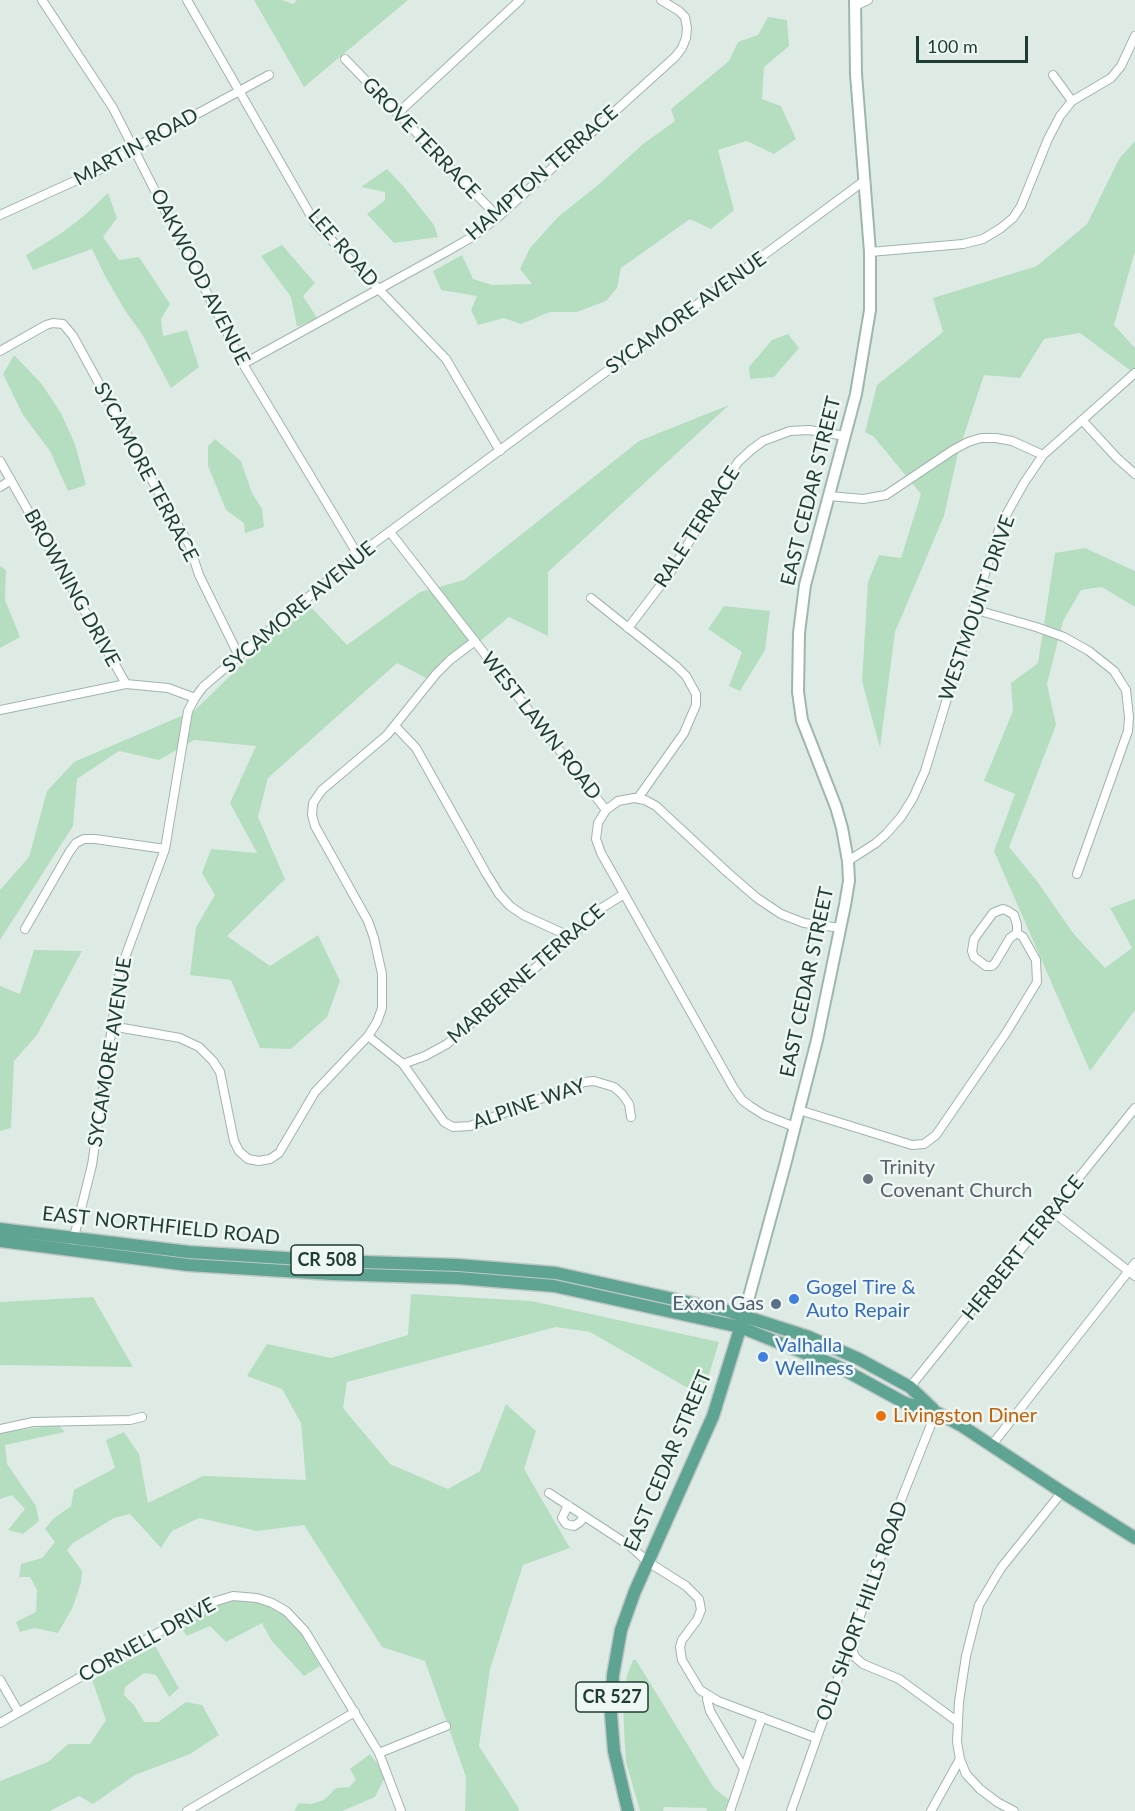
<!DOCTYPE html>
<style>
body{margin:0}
#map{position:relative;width:1135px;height:1811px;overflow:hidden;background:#deebe5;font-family:Lato,sans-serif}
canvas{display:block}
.scale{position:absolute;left:916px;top:36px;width:112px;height:27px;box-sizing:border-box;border:3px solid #1e3c34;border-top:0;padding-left:8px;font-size:18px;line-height:21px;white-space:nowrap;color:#1e3c34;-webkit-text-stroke:4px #eef7f3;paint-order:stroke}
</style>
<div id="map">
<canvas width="1135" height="1811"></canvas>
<div class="scale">100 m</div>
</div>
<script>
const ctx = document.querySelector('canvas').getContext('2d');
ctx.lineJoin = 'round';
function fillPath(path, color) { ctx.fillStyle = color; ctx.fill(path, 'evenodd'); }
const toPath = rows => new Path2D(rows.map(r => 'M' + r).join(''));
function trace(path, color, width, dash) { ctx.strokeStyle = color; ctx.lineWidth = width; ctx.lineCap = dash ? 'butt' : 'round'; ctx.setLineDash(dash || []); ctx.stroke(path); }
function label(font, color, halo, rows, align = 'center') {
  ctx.font = font + ' Lato,sans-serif'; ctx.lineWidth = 5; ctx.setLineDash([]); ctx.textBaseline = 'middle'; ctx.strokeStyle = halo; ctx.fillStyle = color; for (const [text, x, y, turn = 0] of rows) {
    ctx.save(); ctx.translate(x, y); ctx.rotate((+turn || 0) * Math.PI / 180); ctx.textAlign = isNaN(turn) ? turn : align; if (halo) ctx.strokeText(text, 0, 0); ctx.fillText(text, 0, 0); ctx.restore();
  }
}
fillPath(toPath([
 [254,0,282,0,293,4,297,0,408,0,304,87],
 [768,17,787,20,789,46,764,67,762,99,781,106,796,139,774,154,747,141,718,150,734,210,711,229,690,219,621,268,617,288,606,301,577,312,550,312,521,324,504,318,478,325,471,310,477,296,441,290,433,271,462,255,473,279,492,285,532,284,520,269,530,248,558,217,598,185,643,144,675,121,671,109,729,61,738,42,758,35],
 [1135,141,1135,251,1114,325,1135,348,1135,374,1080,333,1044,339,1020,378,984,375,958,453,944,516,895,632,880,748,862,681,868,582,879,555,901,558,921,494,874,437,865,432,877,385,943,332,933,298,1037,266,1087,224,1119,159],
 [387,169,404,187,434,225,438,237,394,243,367,214,385,200,385,192,361,187],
 [108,193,117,218,103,237,119,260,139,257,170,304,161,319,163,336,187,330,199,367,171,388,142,334,126,312,105,276,92,249,33,270,26,255,63,232,85,215],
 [282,245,315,283,303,296,317,318,297,327,291,297,261,256],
 [788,334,799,348,774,377,750,379,749,367,772,340],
 [14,355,41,383,61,413,75,444,86,485,68,491,50,451,23,415,3,374],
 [729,405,548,572,548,636,509,617,432,681,397,663,268,778,258,817,285,879,227,936,270,966,318,935,340,981,327,1017,291,1049,260,1048,231,980,190,975,196,927,215,895,202,873,211,849,257,853,230,803,256,746,194,740,159,760,119,751,77,779,73,826,0,940,0,890,29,857,47,791,74,762,195,710,306,602,347,645,420,592,464,580,639,441],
 [215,439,241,461,252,493,262,509,264,527,245,533,244,523,226,510,208,466,208,446],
 [1085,548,1135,571,1135,607,1102,587,1081,590,1063,621,1047,684,1056,725,1009,847,1037,881,1073,933,1105,968,1132,948,1110,908,1135,899,1135,1010,1090,1071,994,851,1015,794,984,781,1013,711,1011,683,1038,663,1055,553],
 [0,566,6,570,5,600,20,637,0,648],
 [724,606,770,611,765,650,740,691,729,686,742,652,708,629],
 [34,950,82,951,37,1035,14,1061,11,1128,0,1131,0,986,20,994],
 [411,1294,531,1301,719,1342,705,1387,686,1387,590,1332,556,1327,347,1382,343,1408,390,1464,448,1489,480,1471,506,1404,536,1431,524,1469,570,1548,523,1565,490,1669,479,1746,518,1807,519,1811,465,1811,466,1777,425,1661,382,1647,304,1525,257,1531,199,1518,172,1531,161,1548,130,1514,114,1518,73,1543,67,1550,82,1571,81,1583,72,1609,58,1633,35,1628,20,1632,16,1622,36,1612,37,1590,30,1577,19,1577,21,1564,42,1558,55,1542,45,1529,53,1519,71,1506,74,1490,115,1468,106,1440,124,1432,139,1454,148,1503,203,1476,306,1480,301,1423,282,1389,247,1376,267,1344,331,1358,408,1335],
 [93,1297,133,1367,0,1365,0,1302],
 [59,1425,65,1432,5,1445,7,1464,36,1506,39,1521,23,1534,8,1530,25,1509,12,1495,0,1499,0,1434,3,1432],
 [235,1600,262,1602,282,1613,298,1627,320,1666,304,1676,271,1640,262,1623,226,1642,210,1626,187,1636,181,1628,216,1605],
 [155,1646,179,1688,169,1697,156,1675,144,1673,125,1687,124,1695,134,1705,144,1722,158,1722,186,1702,202,1705,219,1735,190,1754,135,1775,93,1804,79,1796,50,1811,0,1811,0,1781,48,1762,68,1744,90,1744,106,1720,92,1680],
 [633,1660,636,1660,714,1788,729,1800,724,1811,707,1811,706,1808,664,1807,663,1811,640,1811,626,1762,624,1729,623,1701,627,1675],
 [370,1754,386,1775,375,1797,342,1811,294,1811,299,1803,311,1804,324,1800,336,1788,349,1787,356,1780,350,1769]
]), '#b5dec0');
const street = toPath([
 [42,0,113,108,243,364,358,555],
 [187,0,315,223,446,359,500,451],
 [855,6,868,0],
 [345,59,498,217],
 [1053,75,1072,101],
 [398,113,520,0],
 [0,215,99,170,134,148,269,75],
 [870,252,963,244,983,239,1001,228,1013,218,1021,206,1048,139,1060,116,1072,101,1111,78,1121,66,1135,36],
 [0,351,46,325,53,323,63,324,73,336,164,502,189,544,199,575,239,656],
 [243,364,446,252,472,237,498,217,675,57,682,48,686,38,687,28,685,17,679,11,661,0],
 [1082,420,1117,458,1135,474],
 [0,461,126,684],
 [0,487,11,480],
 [829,496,863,499,886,495,953,450,968,442,981,438,996,438,1012,441,1043,455],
 [390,532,606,810],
 [591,598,676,666,686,676,696,694,696,705,684,733,638,798],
 [973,609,1036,627,1064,637,1089,651,1114,671,1126,690,1129,717,1128,731,1077,874],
 [628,628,670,573,738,462,751,450,763,441,790,431,809,430,845,436],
 [0,710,126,684,168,688,195,698],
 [395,726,416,748,486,873,499,894,510,906,523,915,571,937],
 [848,861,876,843,886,834,901,817,913,798,925,771,994,544,1001,524,1024,483,1043,455,1135,373],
 [25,929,70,851,76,843,84,839,95,839,165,849],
 [111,1026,180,1038,199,1047,213,1061,220,1072,234,1141,239,1151,248,1159,259,1161,270,1159,279,1153,315,1092,368,1036,377,1022,382,1008,382,974,374,938,368,921,315,826,312,815,313,803,322,790,387,735,436,674,450,660,475,641],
 [368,1036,403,1064,444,1122,453,1127,470,1126,584,1082,594,1081,614,1087,622,1094,629,1104,631,1117],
 [403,1064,425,1056,447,1044,571,937,594,913,624,894],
 [799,1110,912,1145,924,1144,936,1135,1006,1033,1037,982,1036,960,1023,937,1017,933,1017,925,1014,915,1008,911,1003,909,993,913,974,939,972,951,974,957,986,966,992,966,995,963,1010,938,1017,933],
 [795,1127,764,1115,750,1106,742,1100,733,1087,601,853,596,839,598,823,606,810,618,801,634,798,645,800,656,806,727,872,757,898,781,914,804,923,841,928],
 [1053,1212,1135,1276],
 [73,1241,92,1165,120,971,165,849,188,711,195,698,203,687,239,656,358,555,864,181],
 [910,1387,1135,1108],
 [0,1429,33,1422,130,1420,142,1417],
 [991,1446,1135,1263],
 [549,1493,630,1546,648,1562,686,1586,699,1599,701,1610,697,1620,682,1640,680,1647,682,1660,700,1690,718,1701,816,1738],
 [568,1505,562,1518,566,1524,574,1526,580,1522,584,1516],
 [850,1644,855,1657,863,1664,899,1679,958,1722],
 [0,1680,18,1711],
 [708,1695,707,1699,710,1711,744,1769],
 [0,1723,210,1603,233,1596,257,1598,272,1603,286,1611,305,1631,379,1753,401,1811],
 [379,1753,446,1726],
 [960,1759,966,1774,980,1789,997,1802,1014,1811],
 [187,1811,355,1712],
 [730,1811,762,1717],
 [791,1811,901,1500,936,1412],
 [931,1811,960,1759,957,1742,959,1702,966,1656,979,1605,1001,1568,1062,1492]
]);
const secondary = toPath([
 [744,1315,785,1165,817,1040,845,905,849,881,848,861,842,828,836,807,802,720,798,692,799,633,805,585,856,394,870,310,870,252,856,74,855,0]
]);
const primary = toPath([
 [0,1229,189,1252,333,1261,458,1265,556,1273,728,1311,809,1337,859,1359,910,1387,933,1409],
 [0,1241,188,1265,332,1274,458,1278,554,1286,740,1327,837,1366,905,1403,936,1412,962,1426,1062,1492,1135,1538],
 [628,1811,614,1751,611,1715,613,1675,621,1630,635,1591,713,1416,743,1319]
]);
trace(street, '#a1b3ac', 10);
trace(secondary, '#9cb8ad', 14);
trace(primary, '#c0c8c6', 15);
trace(street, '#fff', 8);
trace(secondary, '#fff', 10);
trace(primary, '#5fa492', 12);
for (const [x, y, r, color] of [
 [868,1179,6,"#6b7280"],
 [794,1299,6,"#3f7fe0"],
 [776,1304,6,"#5c6f8a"],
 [763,1357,6,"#3f7fe0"],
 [881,1416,6,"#e8710a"]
]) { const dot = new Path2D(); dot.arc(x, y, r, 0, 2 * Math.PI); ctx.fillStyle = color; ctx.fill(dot); trace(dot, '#eef7f3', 2); }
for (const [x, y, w] of [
 [327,1260,72],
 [612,1697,72]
]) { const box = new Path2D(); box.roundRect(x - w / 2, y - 15, w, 30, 4.5); ctx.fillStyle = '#eef7f3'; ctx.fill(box); trace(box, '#1e3c34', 1.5); }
label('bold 18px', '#1e3c34', null, [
 ["CR 508",327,1260],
 ["CR 527",612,1697]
]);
label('20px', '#1e3c34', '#eef7f3', [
 ["GROVE TERRACE",421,138,46],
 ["MARTIN ROAD",136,147,-29],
 ["HAMPTON TERRACE",542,173,-41],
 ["LEE ROAD",343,248,49],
 ["OAKWOOD AVENUE",200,277,63],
 ["SYCAMORE AVENUE",686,313,-36],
 ["SYCAMORE TERRACE",146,472,62],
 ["EAST CEDAR STREET",811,491,-76],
 ["RALE TERRACE",697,527,-57],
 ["BROWNING DRIVE",72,588,61],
 ["SYCAMORE AVENUE",299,607,-40],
 ["WESTMOUNT DRIVE",977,608,-71],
 ["WEST LAWN ROAD",541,726,52],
 ["MARBERNE TERRACE",526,974,-41],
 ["EAST CEDAR STREET",807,982,-78],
 ["SYCAMORE AVENUE",110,1052,-81],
 ["ALPINE WAY",529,1104,-19],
 ["EAST NORTHFIELD ROAD",161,1226,6],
 ["HERBERT TERRACE",1023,1248,-51],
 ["EAST CEDAR STREET",668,1461,-67],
 ["OLD SHORT HILLS ROAD",862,1611,-70],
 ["CORNELL DRIVE",147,1640,-29]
]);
label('20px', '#5b616d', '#eef7f3', [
 ["Trinity",880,1168],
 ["Covenant Church",880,1191]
], 'left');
label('20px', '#366cbe', '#eef7f3', [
 ["Gogel Tire &",806,1288],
 ["Auto Repair",806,1311],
 ["Valhalla",775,1346],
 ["Wellness",775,1369]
], 'left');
label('20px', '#4e5e75', '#eef7f3', [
 ["Exxon Gas",764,1304]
], 'right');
label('20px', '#c56008', '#eef7f3', [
 ["Livingston Diner",893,1416]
], 'left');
</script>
